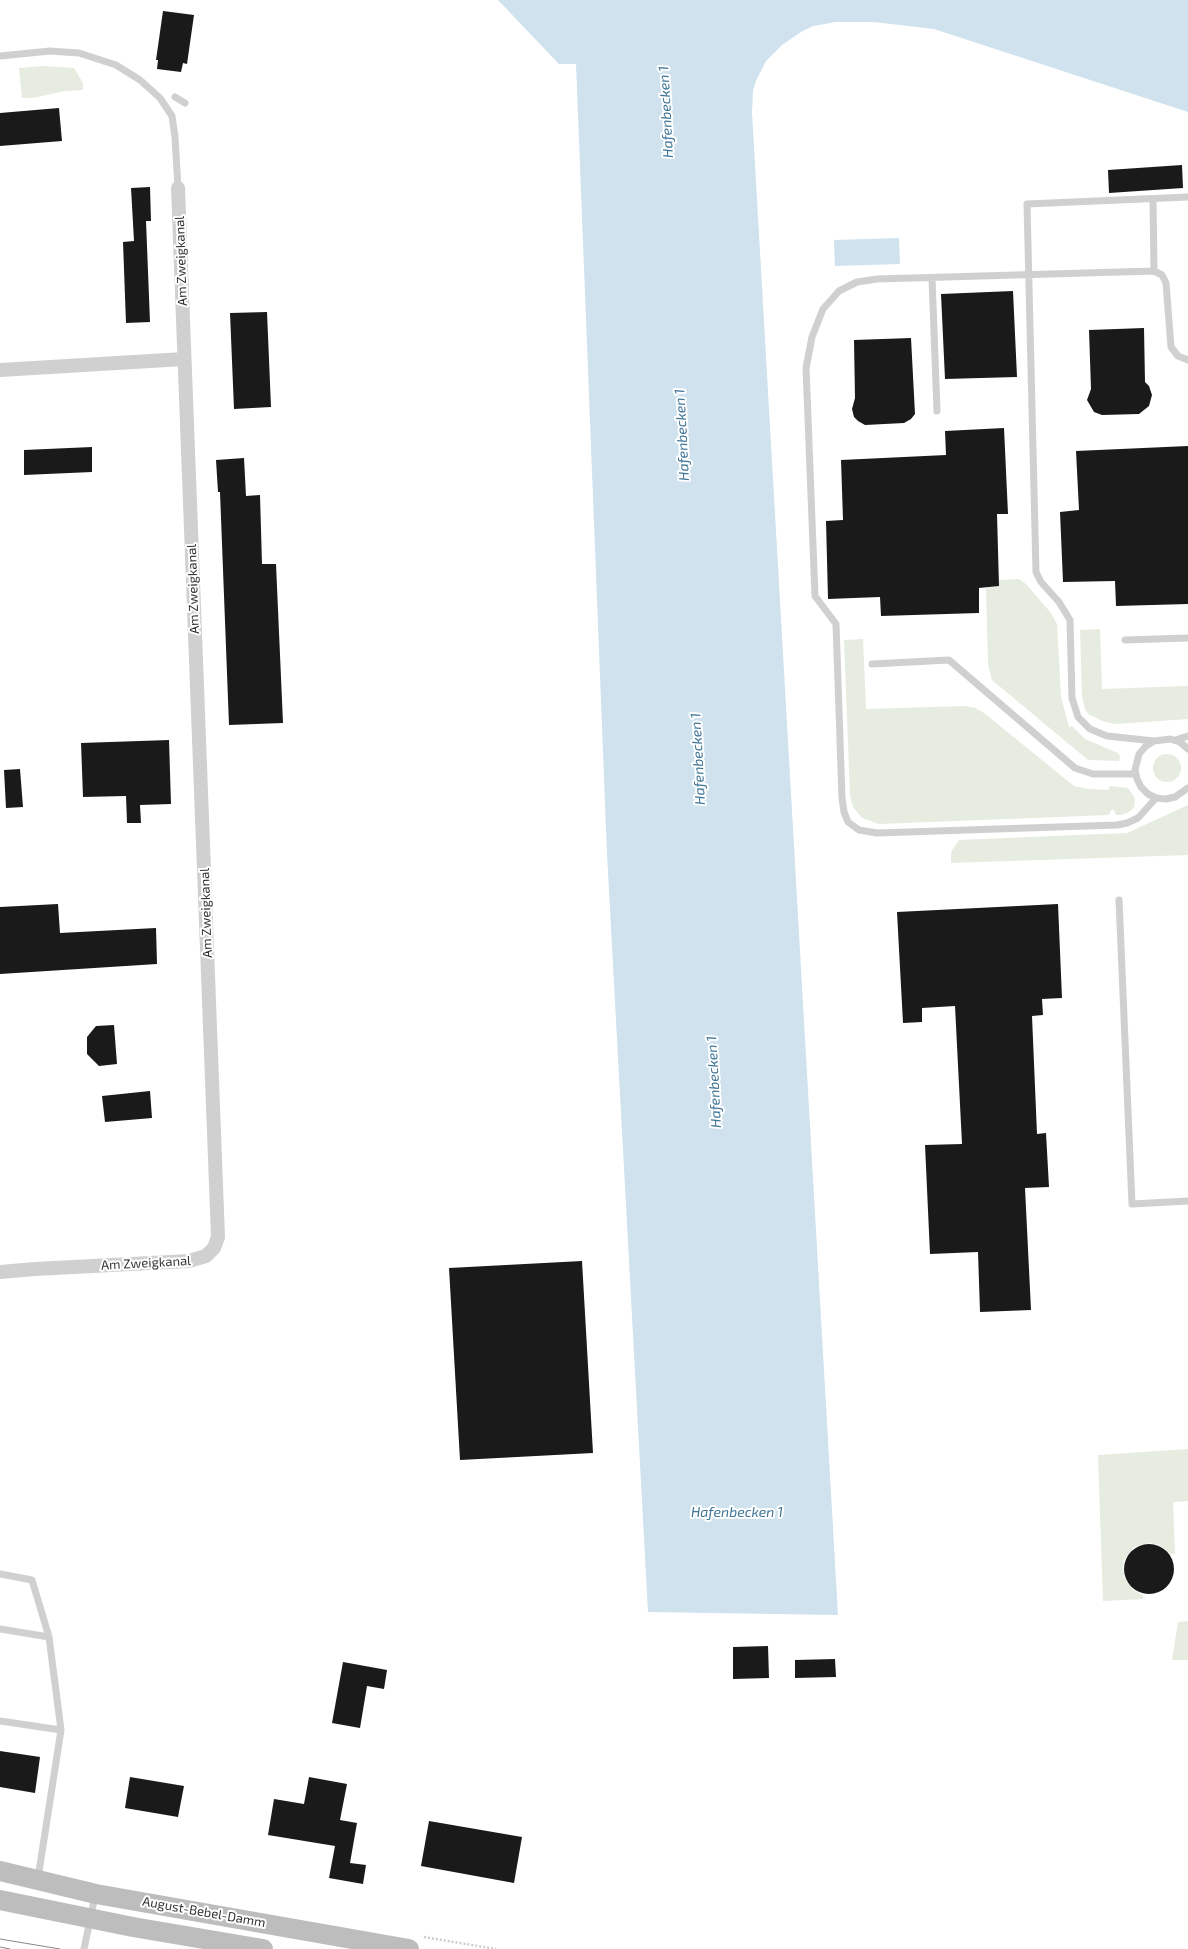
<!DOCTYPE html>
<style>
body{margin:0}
canvas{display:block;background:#fff}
</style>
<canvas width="1188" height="1949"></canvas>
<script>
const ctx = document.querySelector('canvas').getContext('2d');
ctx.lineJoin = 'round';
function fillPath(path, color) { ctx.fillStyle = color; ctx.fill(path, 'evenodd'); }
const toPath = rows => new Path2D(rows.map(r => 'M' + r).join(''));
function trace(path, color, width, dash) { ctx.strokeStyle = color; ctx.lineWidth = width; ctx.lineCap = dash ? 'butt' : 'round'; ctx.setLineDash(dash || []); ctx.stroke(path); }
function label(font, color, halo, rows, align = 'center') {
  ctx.font = font + ' "Exo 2",sans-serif'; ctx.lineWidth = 4; ctx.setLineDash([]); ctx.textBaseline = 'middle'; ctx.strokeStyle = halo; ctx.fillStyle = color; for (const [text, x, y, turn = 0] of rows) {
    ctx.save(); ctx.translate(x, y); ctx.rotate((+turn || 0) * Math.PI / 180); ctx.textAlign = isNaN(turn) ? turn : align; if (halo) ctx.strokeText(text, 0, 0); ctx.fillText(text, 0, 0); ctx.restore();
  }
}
fillPath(toPath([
 [43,66,74,68,83,83,83,90,64,91,33,98,22,98,19,68],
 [1019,579,1026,584,1051,613,1057,624,1061,697,1069,727,1072,726,1085,739,1118,753,1120,756,1119,761,1088,760,992,680,988,664,986,588,999,586,999,580],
 [1100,629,1102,689,1188,686,1188,719,1115,724,1102,721,1091,715,1090,716,1085,709,1082,697,1080,630],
 [863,639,866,709,965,706,975,708,984,713,1074,786,1088,789,1108,790,1110,786,1128,788,1135,798,1134,808,1127,813,1120,815,1116,815,1114,810,1111,810,1109,815,879,824,862,818,853,807,850,795,844,640],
 '1153 768a14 14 0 1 1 28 0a14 14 0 1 1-28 0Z',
 [1188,805,1188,855,951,863,951,852,959,840,1127,833],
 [1188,1449,1188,1501,1173,1502,1175,1554,1171,1554,1159,1545,1150,1543,1134,1547,1124,1560,1123,1568,1124,1577,1133,1590,1143,1595,1143,1599,1103,1601,1098,1455],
 [1188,1621,1188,1660,1172,1660,1178,1622]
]), '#e6ecdf');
fillPath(toPath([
 [498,0,1188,0,1188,112,934,29,874,22,836,22,813,26,801,32,782,45,766,61,756,81,753,91,752,112,838,1615,648,1612,607,854,576,64,559,64],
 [899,238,900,264,835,266,834,240]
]), '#cfe2ee');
fillPath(toPath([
 [163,11,194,15,187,64,183,63,181,72,157,69,158,60,156,60],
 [59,108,62,141,0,146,0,113],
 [1182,165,1183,188,1109,193,1108,170],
 [150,187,151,221,146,221,150,322,126,323,123,242,134,241,131,188],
 [1013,291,1017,377,945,379,941,294],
 [267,312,271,407,234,409,230,313],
 [1144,328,1145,382,1149,386,1152,395,1149,406,1139,414,1102,415,1094,412,1087,400,1091,389,1089,330],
 [911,338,915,414,911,419,904,423,865,425,858,421,854,417,852,409,855,398,854,340],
 [1004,428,1008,514,997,514,999,586,979,588,979,613,881,616,880,597,828,599,826,521,843,520,841,460,946,455,945,431],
 [1188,446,1188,604,1116,606,1115,581,1063,582,1060,512,1079,510,1076,451],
 [92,447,92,472,24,475,24,450],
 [244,458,246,496,260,495,262,564,276,564,283,723,229,725,220,492,218,492,216,460],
 [169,740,171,804,140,805,141,823,127,823,126,796,83,797,81,743],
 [20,769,23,807,6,808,4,770],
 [58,904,60,933,156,928,157,964,0,974,0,907],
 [1058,904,1062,998,1042,999,1043,1015,1032,1016,1037,1134,1046,1133,1049,1187,1025,1188,1031,1310,980,1312,978,1252,930,1254,925,1145,962,1144,955,1006,922,1008,922,1022,903,1023,897,912],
 [114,1025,117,1064,99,1066,87,1054,87,1037,96,1026],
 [150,1091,152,1118,105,1122,102,1096],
 [582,1261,593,1453,460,1460,449,1268],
 '1124 1569a25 25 0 1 1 50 0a25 25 0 1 1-50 0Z',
 [768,1646,769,1678,733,1679,733,1647],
 [835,1659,836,1677,795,1678,795,1660],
 [343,1662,387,1670,384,1689,367,1686,360,1728,332,1723],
 [0,1751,40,1757,35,1793,0,1787],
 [130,1777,184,1786,178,1817,125,1808],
 [309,1777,347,1784,340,1820,357,1823,350,1863,366,1865,363,1884,329,1878,335,1846,268,1835,274,1799,304,1804],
 [429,1821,522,1837,514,1883,421,1866]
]), '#1a1a1a');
trace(toPath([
 [424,1937,496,1949]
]), '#cdcdcd', 2.5, [2, 2]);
trace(toPath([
 [0,56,50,51,79,53,116,65,140,80,160,98,172,116,175,137,178,188],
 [175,97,185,103],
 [1153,199,1154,271],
 [932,278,937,411],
 [1125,640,1188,638],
 [872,664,949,660,1075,768,1093,774,1136,774],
 [1175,740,1188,736],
 [1154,741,1107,736,1090,729,1078,717,1072,698,1070,620,1059,602,1041,582,1036,572,1027,204,1188,197],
 [1188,749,1180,742,1170,739,1154,741,1146,746,1139,754,1135,770,1137,779,1141,787,1148,794,1156,798,1166,799,1175,797,1188,788],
 [1156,798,1138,818,1127,823,1117,825,877,833,859,830,848,822,844,812,842,798,836,624,815,596,806,368,812,337,823,309,839,291,857,282,877,279,1154,271,1162,275,1166,283,1171,347,1178,356,1188,360],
 [1119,900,1132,1204,1188,1201],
 [0,1574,32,1580,49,1637],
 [0,1629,49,1637,61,1730,38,1878],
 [0,1721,61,1730],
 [84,1949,95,1896]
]), '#d0d0d0', 7);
trace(toPath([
 [0,370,184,359],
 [0,1272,35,1269,189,1261,206,1256,214,1248,218,1237,178,188]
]), '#d0d0d0', 14);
trace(toPath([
 [0,1871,96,1894,409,1949],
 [0,1900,133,1927,263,1949]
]), '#bdbdbd', 20);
trace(toPath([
 [0,1939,60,1949],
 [0,1947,10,1949]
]), '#888', 1);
label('13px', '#333', '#fff', [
 ["Am Zweigkanal",181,261,-92],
 ["Am Zweigkanal",193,589,-92],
 ["Am Zweigkanal",206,913,-92],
 ["Am Zweigkanal",146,1263,-3],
 ["August-Bebel-Damm",204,1912,10]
]);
label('italic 14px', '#3f7597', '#fff', [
 ["Hafenbecken 1",666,112,-93],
 ["Hafenbecken 1",682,435,-93],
 ["Hafenbecken 1",698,759,-93],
 ["Hafenbecken 1",714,1082,-93],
 ["Hafenbecken 1",737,1512]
]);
</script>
